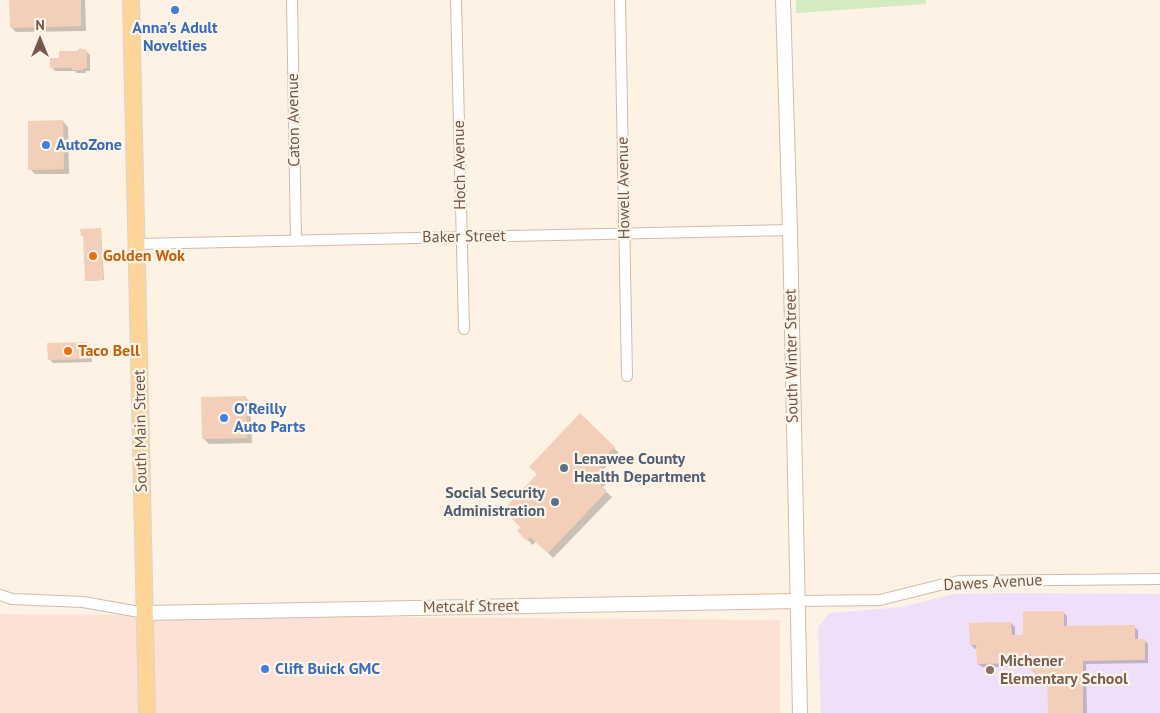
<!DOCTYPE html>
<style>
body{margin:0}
#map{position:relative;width:1160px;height:713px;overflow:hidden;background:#fdf2e3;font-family:"PT Sans",sans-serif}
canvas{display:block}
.north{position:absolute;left:15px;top:15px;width:50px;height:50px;-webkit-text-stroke:4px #fff6e9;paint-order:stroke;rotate:0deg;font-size:14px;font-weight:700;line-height:20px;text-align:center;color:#755748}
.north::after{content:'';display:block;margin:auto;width:18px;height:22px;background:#755748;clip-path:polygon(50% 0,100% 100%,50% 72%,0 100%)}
</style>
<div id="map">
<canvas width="1160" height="713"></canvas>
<div class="north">N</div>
</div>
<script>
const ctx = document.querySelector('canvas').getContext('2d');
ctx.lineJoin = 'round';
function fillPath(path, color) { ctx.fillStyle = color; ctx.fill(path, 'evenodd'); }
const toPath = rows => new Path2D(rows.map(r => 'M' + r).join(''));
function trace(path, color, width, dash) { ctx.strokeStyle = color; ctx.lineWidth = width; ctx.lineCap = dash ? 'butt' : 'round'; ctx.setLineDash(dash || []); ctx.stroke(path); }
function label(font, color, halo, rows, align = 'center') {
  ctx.font = font + ' "PT Sans",sans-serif'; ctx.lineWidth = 4.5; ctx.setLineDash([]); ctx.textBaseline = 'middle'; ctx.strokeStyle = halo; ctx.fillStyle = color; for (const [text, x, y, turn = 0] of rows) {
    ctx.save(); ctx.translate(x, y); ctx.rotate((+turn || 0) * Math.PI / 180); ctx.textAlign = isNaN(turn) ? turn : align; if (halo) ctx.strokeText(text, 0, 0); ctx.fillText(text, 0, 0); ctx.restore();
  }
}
fillPath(toPath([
 [0,614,780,620,780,713,0,713]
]), '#fee1d6');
fillPath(toPath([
 [1009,593,1160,594,1160,713,821,713,818,627,830,613,902,607,954,594]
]), '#efdff9');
fillPath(toPath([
 [796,0,926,0,926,4,796,13]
]), '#d3ebc1');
fillPath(toPath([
 [10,0,85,0,86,31,16,32,11,27],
 [86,51,90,55,90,71,86,71,86,73,77,73,75,71,55,71,52,67,60,59],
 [63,121,68,127,69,174,35,174,30,169],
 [101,229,104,280,87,281,84,236,82,236],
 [87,343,91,347,92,362,53,363,49,359],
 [245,397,250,402,252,443,209,444,204,439],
 [580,415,619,453,602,471,611,479,602,488,612,497,553,558,536,541,533,545,523,536,522,527,539,474],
 [1063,612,1067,616,1067,628,1134,627,1138,630,1138,640,1144,640,1148,644,1148,663,1086,664,1087,713,1049,713,1049,682,1040,682,1036,678,1036,674,1033,671,1032,658,1026,658,1026,667,982,667,978,664,978,649,975,649,971,645,1011,623,1015,627,1015,636,1025,636]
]), '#0003');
fillPath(toPath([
 [9,0,81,0,81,26,10,28],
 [79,48,87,50,87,68,83,68,83,70,72,70,72,68,50,68,50,58,59,58,59,51,75,51,79,50],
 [63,120,64,169,28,170,28,121],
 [101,228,103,280,85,281,83,236,81,236,80,229],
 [88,342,88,359,48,360,47,343],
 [246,396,247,438,202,439,201,397],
 [580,413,615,447,598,465,607,473,598,482,607,491,548,553,530,537,527,541,517,531,520,527,503,510,537,474,529,467],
 [1023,611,1064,611,1064,626,1135,625,1135,639,1145,639,1145,660,1083,661,1083,713,1048,713,1047,679,1035,679,1035,671,1031,671,1031,655,1023,655,1023,663,977,664,976,645,970,645,969,623,1011,622,1012,635,1023,635]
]), '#f3cfb9');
const street = toPath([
 [292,0,296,241],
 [456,0,464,329],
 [620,0,627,376],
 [137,244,790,230],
 [0,595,12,599,83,602,145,613],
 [797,601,880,600,940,585,959,581,1160,579]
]);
const secondary = toPath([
 [783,0,790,230,800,713],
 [145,613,797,601]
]);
const primary = toPath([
 [131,0,147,713]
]);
trace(street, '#d0bbac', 12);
trace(secondary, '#d4bba9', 16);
trace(primary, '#dbd3cf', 18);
trace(street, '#fff', 10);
trace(secondary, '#fff', 14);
trace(primary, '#fdd599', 16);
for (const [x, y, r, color] of [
 [175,10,5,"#3f7fe0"],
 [46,145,5,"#3f7fe0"],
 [93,256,5,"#e8710a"],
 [68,351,5,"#e8710a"],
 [224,418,5,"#3f7fe0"],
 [564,468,5,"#5c6f8a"],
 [555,502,5,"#5c6f8a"],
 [265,669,5,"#3f7fe0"],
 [990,670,5,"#8d6e63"]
]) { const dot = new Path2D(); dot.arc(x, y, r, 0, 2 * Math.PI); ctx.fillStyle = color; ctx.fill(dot); trace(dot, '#fff6e9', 2); }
label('bold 16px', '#366cbe', '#fff6e9', [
 ["Anna's Adult",175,28,"center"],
 ["Novelties",175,46,"center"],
 ["AutoZone",56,145],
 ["O'Reilly",234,409],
 ["Auto Parts",234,427],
 ["Clift Buick GMC",275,669]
], 'left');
label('16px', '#755748', '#fff6e9', [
 ["Caton Avenue",294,120,-91],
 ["Hoch Avenue",460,165,-91],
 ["Howell Avenue",624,188,-91],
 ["Baker Street",464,237,-1],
 ["South Winter Street",792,356,-91],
 ["South Main Street",141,431,-91],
 ["Dawes Avenue",993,583,-3],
 ["Metcalf Street",471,607,-1]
]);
label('bold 16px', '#c56008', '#fff6e9', [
 ["Golden Wok",103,256],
 ["Taco Bell",78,351]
], 'left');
label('bold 16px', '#4e5e75', '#fff6e9', [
 ["Lenawee County",574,459],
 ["Health Department",574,477],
 ["Social Security",545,493,"right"],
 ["Administration",545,511,"right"]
], 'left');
label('bold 16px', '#785e54', '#fff6e9', [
 ["Michener",1000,661],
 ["Elementary School",1000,679]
], 'left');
</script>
